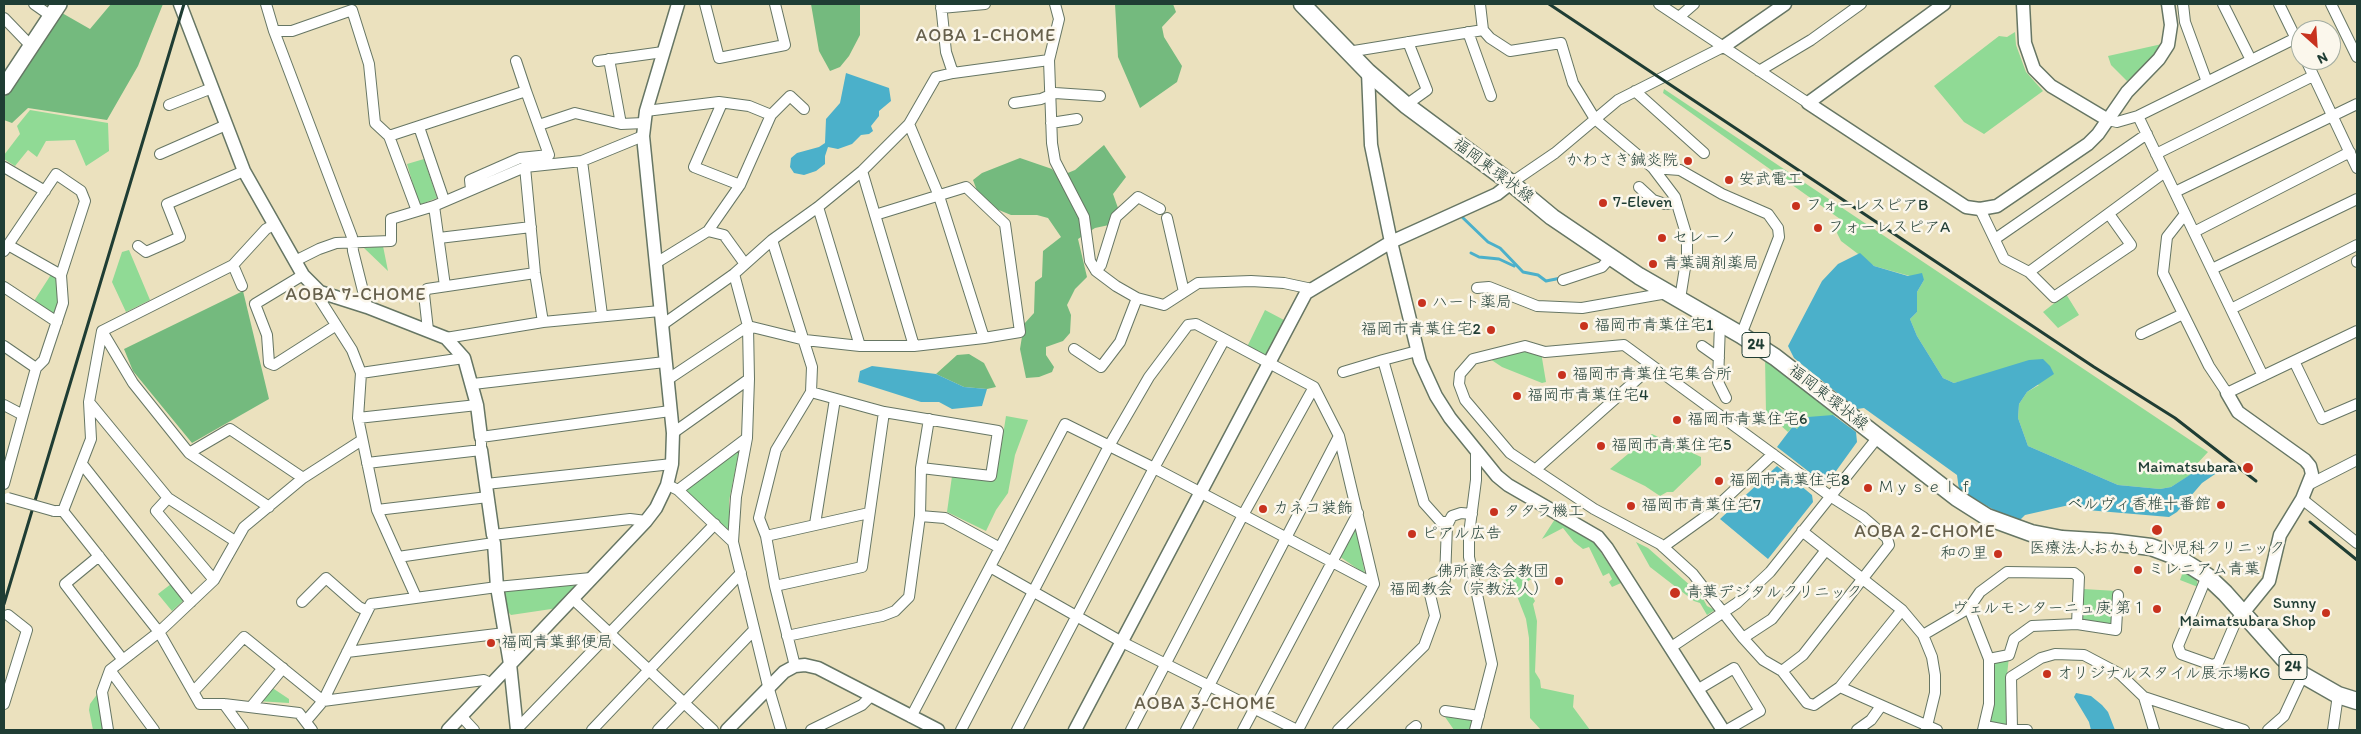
<!DOCTYPE html>
<meta charset="utf-8">
<style>
body{margin:0}
#map{position:relative;width:2361px;height:734px;overflow:hidden;background:#ebe1be;font-family:Itim,sans-serif}
canvas{display:block}
.frame{position:absolute;inset:0;border:5px solid #1f3d34;pointer-events:none}
.north{position:absolute;left:2291px;top:20px;width:50px;height:50px;box-sizing:border-box;background:#fbf7ec;border:1px solid #a3ada2;border-radius:50%;rotate:154deg;font-size:14px;font-weight:700;line-height:20px;text-align:center;color:#1f3d34}
.north::after{content:'';display:block;margin:auto;width:18px;height:22px;background:#c8321e;clip-path:polygon(50% 0,100% 100%,50% 72%,0 100%)}
</style>
<div id="map">
<canvas width="2361" height="734"></canvas>
<div class="frame"></div>
<div class="north">N</div>
</div>
<script>
const ctx = document.querySelector('canvas').getContext('2d');
ctx.lineJoin = 'round';
function fillPath(path, color) { ctx.fillStyle = color; ctx.fill(path, 'evenodd'); }
const toPath = rows => new Path2D(rows.map(r => 'M' + r).join(''));
function trace(path, color, width, dash) { ctx.strokeStyle = color; ctx.lineWidth = width; ctx.lineCap = dash ? 'butt' : 'round'; ctx.setLineDash(dash || []); ctx.stroke(path); }
function label(font, color, halo, rows, align = 'center') {
  ctx.font = font + ' Itim,"Klee One",sans-serif'; ctx.lineWidth = 5; ctx.setLineDash([]); ctx.textBaseline = 'middle'; ctx.strokeStyle = halo; ctx.fillStyle = color; for (const [text, x, y, turn = 0] of rows) {
    ctx.save(); ctx.translate(x, y); ctx.rotate((+turn || 0) * Math.PI / 180); ctx.textAlign = isNaN(turn) ? turn : align; if (halo) ctx.strokeText(text, 0, 0); ctx.fillText(text, 0, 0); ctx.restore();
  }
}
fillPath(toPath([
 [2015,32,2016,45,2026,72,2043,91,1984,134,1964,122,1934,86,1999,36,2007,37],
 [2162,44,2149,62,2127,81,2111,65,2108,56],
 [1664,89,2208,452,2195,466,2192,474,2171,487,2160,489,2118,485,2028,446,2018,418,2019,404,2027,392,2039,385,1989,374,1954,383,1943,378,1917,336,1910,319,1917,312,1917,292,1924,280,1874,266,1841,241,1837,233,1840,219,1663,93],
 [30,110,108,123,109,151,86,166,75,140,46,141,37,157,28,150,15,166,4,159,4,155,20,134,17,126],
 [424,159,437,198,419,205,407,164],
 [383,246,388,271,364,248],
 [129,250,150,300,126,312,112,282,122,252],
 [52,273,58,276,61,301,54,314,34,301],
 [2066,294,2079,315,2058,328,2043,312],
 [1265,310,1284,320,1266,356,1247,347],
 [1525,349,1541,352,1546,382,1542,383,1502,367,1490,359],
 [1765,356,1836,410,1836,416,1833,415,1797,429,1793,426,1788,432,1779,424,1784,417,1766,413],
 [1006,416,1028,420,1015,455,1008,493,996,510,986,531,947,512,952,476,996,480],
 [1652,434,1701,457,1701,465,1673,492,1667,492,1660,496,1645,486,1610,469],
 [740,446,729,501,729,534,686,491,686,488],
 [1555,519,1594,542,1621,583,1612,587,1609,582,1612,579,1609,573,1603,576,1589,547,1583,549,1574,542,1563,528,1542,539],
 [1356,527,1365,574,1339,556],
 [1636,542,1648,548,1701,595,1707,606,1715,610,1707,615,1700,603,1694,601,1650,567],
 [1526,564,1535,577,1525,583,1535,601,1533,604,1537,621,1535,672,1540,680,1541,688,1574,695,1573,707,1590,730,1541,730,1530,718,1529,638,1526,619,1517,596,1507,589,1504,570,1511,576],
 [2185,566,2196,575,2198,587,2180,580],
 [171,584,183,601,172,611,158,594],
 [579,585,558,608,511,615,507,611,505,592,510,589],
 [2083,589,2117,591,2114,628,2081,622],
 [2009,657,2007,675,2010,724,2006,727,1991,722,1993,661],
 [271,687,289,699,289,703,256,701],
 [98,693,105,730,93,730,89,710,90,704],
 [1443,714,1470,720,1473,724,1471,730,1454,730]
]), '#90da95');
fillPath(toPath([
 [111,4,163,4,138,66,107,120,28,108,12,123,4,120,4,98,62,13,90,29],
 [811,4,860,4,860,35,849,56,840,67,830,71,819,51],
 [1115,4,1173,4,1176,12,1162,27,1164,37,1182,66,1177,82,1140,108,1118,57],
 [1104,145,1126,177,1113,194,1118,208,1109,225,1095,228,1078,239,1087,277,1075,289,1067,305,1071,315,1070,333,1063,341,1046,347,1046,355,1054,367,1052,372,1039,377,1026,378,1020,349,1024,324,1034,313,1035,282,1042,277,1043,251,1061,237,1048,218,1037,215,1011,215,994,208,979,196,973,180,982,173,1020,158,1052,169,1058,177,1075,170],
 [243,291,269,399,192,443,133,371,124,349],
 [969,354,984,363,996,387,987,389,964,387,936,374,957,355]
]), '#74ba7e');
fillPath(toPath([
 [846,73,889,88,891,101,879,111,879,116,871,126,873,131,869,134,861,135,852,144,838,149,828,147,825,156,825,164,816,171,804,175,794,173,790,167,791,158,797,153,819,147,825,143,826,119,840,103],
 [1860,253,1874,266,1908,276,1922,273,1924,280,1917,292,1917,312,1910,319,1917,336,1943,378,1954,383,2029,360,2043,359,2050,366,2054,374,2027,392,2019,404,2018,418,2028,446,2118,485,2160,489,2171,487,2210,462,2221,470,2202,483,2177,512,2169,517,2087,510,2078,503,2025,515,2017,523,1959,490,1957,475,1864,408,1857,409,1794,358,1788,346,1822,281,1838,264],
 [872,366,936,374,964,387,987,389,982,406,952,409,939,402,921,402,858,382,860,371],
 [1833,415,1856,432,1857,442,1826,485,1777,447,1793,426,1797,429,1808,417],
 [1777,466,1812,495,1813,502,1768,559,1720,519],
 [2076,693,2091,696,2102,705,2108,712,2115,730,2091,730,2089,722,2074,697]
]), '#4bb0ca');
trace(toPath([
 [1461,216,1488,242,1500,248,1523,272,1538,275,1546,281,1561,278],
 [1471,253,1479,257,1499,259,1514,266]
]), '#4bb0ca', 3);
const minor = toPath([
 [34,4,51,16],
 [266,4,274,31,352,237,353,251,367,307],
 [705,4,719,58,785,45,775,4],
 [941,4,946,52,953,73,1049,60],
 [1055,4,1059,19,1049,60,1052,143,1055,161,1084,217,1090,261,1096,271,1116,286,1137,298,1164,305,1198,283,1251,281,1284,283,1312,289],
 [1480,4,1483,30],
 [1659,4,1808,103],
 [2183,4,2185,22,2207,82],
 [2223,4,2251,60],
 [2279,4,2301,49],
 [2331,4,2357,57],
 [941,8,985,4],
 [1679,17,1694,4],
 [4,18,31,46],
 [274,31,292,31,352,10,369,64,375,123,389,136],
 [1468,32,1491,96],
 [1348,52,1483,30,1490,38,1510,51,1561,43,1573,83,1595,119,1653,168,1675,197,1687,237,1687,255,1680,299],
 [609,59,621,124],
 [2306,60,2357,168],
 [516,61,526,91],
 [598,61,663,52],
 [1759,71,1811,40,1861,4],
 [1635,91,1704,153],
 [722,103,694,167,740,185],
 [1014,103,1041,99,1055,93,1100,96],
 [169,105,212,88],
 [1406,105,1427,90,1408,42],
 [646,111,719,102,749,106,771,115,740,185,708,231,724,235,745,264],
 [771,115,790,96,804,109],
 [2138,116,2263,376],
 [2108,120,2117,122,2138,116,2296,38],
 [1051,123,1077,119],
 [909,124,936,77,953,73],
 [539,125,575,113,621,124,644,123],
 [419,127,444,200],
 [160,154,226,125],
 [2156,154,2313,76],
 [582,161,602,315],
 [4,167,45,191],
 [525,167,535,273,543,322],
 [1653,168,1680,170,1722,194,1768,214,1778,228,1779,237,1741,335],
 [862,171,914,346],
 [1511,183,1555,153,1618,100,1723,47],
 [1639,187,1653,200,1665,204,1677,203],
 [2175,192,2357,104],
 [434,206,445,286],
 [818,207,860,346],
 [1980,209,2004,259,2029,272,2165,172],
 [417,211,389,136,526,91,549,155,520,158,470,180,471,189],
 [2185,214,2167,237,2163,273,2209,366,2227,393,2357,331],
 [875,215,966,187,1005,224,1020,332,984,338],
 [1167,218,1184,292],
 [2194,232,2350,152],
 [439,238,531,227],
 [1995,239,2147,134],
 [772,240,812,367,811,392,776,450,759,518,766,536,775,586,795,666],
 [8,245,61,275],
 [138,246,146,252,180,237,167,204,244,171],
 [4,251,56,174,81,191,85,201,61,275,63,303,44,360,36,368,4,484],
 [295,261,319,249,336,243,391,241,391,219,434,206,525,167,582,161,643,136],
 [2357,261,2357,262],
 [656,263,708,231],
 [233,265,242,286],
 [2212,269,2357,199],
 [1096,271,1101,265,1116,217,1138,197,1160,209],
 [2029,272,2054,297,2131,245,2109,214],
 [303,275,255,304,267,335,269,363,274,365,335,326],
 [1563,280,1602,267,1610,258],
 [4,287,57,322],
 [312,287,352,350,361,373,358,418,377,510,416,597],
 [1477,288,1489,287,1537,306,1582,308,1667,293],
 [2231,309,2357,245],
 [1720,323,1718,382,1726,398],
 [662,325,734,274,772,240,818,207,862,171,909,124,939,196,984,338,914,346,860,346,805,340,748,326,667,380],
 [428,330,424,294,427,289,535,273],
 [102,331,133,383,189,453,230,429,303,478],
 [102,331,233,265,266,229,274,225],
 [2141,334,2183,314],
 [446,338,543,322,660,311],
 [4,346,36,368],
 [1702,346,1719,358],
 [1074,349,1101,367,1120,342,1137,298],
 [1417,351,1383,360,1424,503,1441,522,1449,522],
 [2294,361,2322,419,2357,404],
 [1343,372,1383,360],
 [361,373,464,358],
 [473,384,665,362],
 [811,392,884,412,998,431,991,476,921,468],
 [89,402,168,498,235,541],
 [4,405,23,415],
 [358,418,477,405],
 [673,433,749,379],
 [747,438,736,497,733,542,768,686,781,730],
 [189,453,269,507],
 [367,463,481,450,481,437,670,411],
 [82,464,191,602],
 [1535,470,1652,366],
 [486,484,672,464],
 [2310,484,2357,460],
 [672,487,678,490,733,542],
 [678,490,747,438,749,379,748,326,734,274],
 [168,498,156,511,214,580],
 [2302,499,2357,543],
 [377,510,488,497],
 [54,511,63,511,159,632,200,704,224,704,299,713,312,730],
 [63,511,91,439,89,402,102,331],
 [920,516,945,518,1000,548],
 [815,524,835,399],
 [1802,531,1902,610,1923,635,1932,657,1935,675,1935,693,1926,730],
 [766,536,869,513],
 [1663,547,1709,514,1773,454],
 [99,556,65,584,123,660],
 [398,557,494,543,493,535,630,519,646,521],
 [990,567,1122,642,1297,730],
 [2207,576,2178,646,2181,654,2212,665,2218,663,2236,621,2243,613],
 [775,586,862,567,884,412],
 [572,598,713,730],
 [302,602,326,578,359,607,366,610],
 [1969,608,1989,659,1989,704,1983,730],
 [2077,624,2116,630,2118,595],
 [1923,635,1969,608,1980,592,2007,572,2074,573,2079,577,2077,624,2032,626,2014,639,2009,655,1989,659],
 [787,636,882,616,895,611,909,597,920,516,921,468,929,419],
 [1743,638,1772,619,1826,550],
 [1670,648,1737,603,1770,572,1878,437],
 [347,652,505,633],
 [110,670,154,730],
 [1782,671,1803,655,1889,545,1887,538,1863,517,1830,496,1624,345,1545,352,1525,346,1473,359,1460,374,1459,384,1465,400,1510,453,1594,509,1660,544,1693,574,1743,638,1763,660,1782,671,1807,703,1814,705,1840,687,1937,730],
 [1840,687,1902,610],
 [1697,690,1734,668,1760,711,1727,730],
 [194,691,244,637,323,701,484,680,492,684],
 [2144,697,2154,730],
 [4,704,27,630,8,615],
 [224,704,243,730],
 [251,707,283,668],
 [1445,711,1479,716],
 [461,716,474,730],
 [911,717,1065,424,1154,468,1374,584],
 [306,721,323,701,371,604,497,587,591,578],
 [1985,726,2006,730,2027,730],
 [517,729,715,524],
 [2012,729,2011,677,2041,658,2055,654,2084,655,2120,674,2144,697,2244,730],
 [108,730,102,692,110,670,159,632,214,580,244,527,303,478,362,440],
 [592,730,741,573],
 [658,730,754,630],
 [811,730,862,705,871,696],
 [961,730,1109,446,1149,377,1188,325,1196,324,1314,387,1339,436,1374,584,1298,730],
 [1017,730,1154,468,1224,340],
 [1131,730,1243,515,1314,387],
 [1186,730,1339,436],
 [1243,730,1358,513],
 [1338,730,1424,646,1435,616,1429,590,1433,583,1445,579,1447,525,1452,516,1461,513,1472,514],
 [1411,730,1416,726],
 [1475,730,1492,664,1469,557,1469,534,1476,480,1476,451],
 [1857,730,1871,720,1881,706],
 [2268,730,2284,716,2303,675],
 [2333,730,2338,695]
]);
const tertiary = toPath([
 [180,4,244,171,303,275,320,292,367,307,446,338,464,358,477,405,481,437],
 [1944,4,1808,103,1966,207,1980,209,1997,206,2088,144,2098,134,2127,92,2159,59,2168,45,2171,25,2168,4],
 [2023,4,2025,43,2034,69,2051,86,2108,120],
 [1723,47,1785,4],
 [1368,72,1371,145,1391,242,1420,361,1436,396,1450,418,1497,476,1508,485,1598,537,1607,548,1723,730],
 [2227,393,2238,412,2305,460,2310,466,2312,474,2302,499,2280,535,2269,581,2243,613],
 [481,450,493,535],
 [494,543,497,587,510,664,517,730],
 [448,730,646,521,656,508,667,485,672,464,673,433,643,136,646,111,678,4],
 [727,730,784,672,795,666,805,665,818,668,938,730],
 [1075,730,1306,293,1391,242,1497,194,1511,183]
]);
const secondary = toPath([
 [4,87,59,4]
]);
const primary = toPath([
 [1302,4,1368,72,1406,105,1511,183,1552,217,1639,276,1741,335,1775,357,1957,498,1987,517,2031,533,2062,539,2111,542,2151,547,2175,556,2207,576,2225,593,2283,658,2303,675,2338,695,2357,701]
]);
trace(minor, '#667664', 12);
trace(tertiary, '#667664', 15);
trace(secondary, '#667664', 18);
trace(primary, '#667664', 19);
trace(minor, '#fff', 10);
trace(tertiary, '#fff', 12);
trace(secondary, '#fff', 15);
trace(primary, '#fff', 16);
trace(toPath([
 [1549,4,2094,367,2175,418,2256,481],
 [2310,522,2357,560],
 [4,604,184,4]
]), '#1f3d34', 3);
const minorBridge = toPath([
 [8,498,54,511]
]);
trace(minorBridge, '#667664', 12, []);
trace(minorBridge, '#fff', 10);
for (const [x, y, r, color] of [
 [1688,161,5,"#c8321e"],
 [1729,180,5,"#c8321e"],
 [1603,203,5,"#c8321e"],
 [1796,206,5,"#c8321e"],
 [1818,228,5,"#c8321e"],
 [1662,238,5,"#c8321e"],
 [1653,264,5,"#c8321e"],
 [1422,303,5,"#c8321e"],
 [1584,326,5,"#c8321e"],
 [1491,330,5,"#c8321e"],
 [1562,375,5,"#c8321e"],
 [1517,396,5,"#c8321e"],
 [1677,420,5,"#c8321e"],
 [1601,446,5,"#c8321e"],
 [2248,468,6,"#c8321e"],
 [1719,481,5,"#c8321e"],
 [1868,488,5,"#c8321e"],
 [2221,505,5,"#c8321e"],
 [1631,506,5,"#c8321e"],
 [1263,509,5,"#c8321e"],
 [1494,512,5,"#c8321e"],
 [2157,530,6,"#c8321e"],
 [1412,534,5,"#c8321e"],
 [1998,554,5,"#c8321e"],
 [2138,570,5,"#c8321e"],
 [1559,581,5,"#c8321e"],
 [1675,593,6,"#c8321e"],
 [2157,609,5,"#c8321e"],
 [2326,613,5,"#c8321e"],
 [491,643,5,"#c8321e"],
 [2047,674,5,"#c8321e"]
]) { const dot = new Path2D(); dot.arc(x, y, r, 0, 2 * Math.PI); ctx.fillStyle = color; ctx.fill(dot); trace(dot, '#fbf7ec', 2); }
for (const [x, y, w] of [
 [1756,345,28],
 [2293,667,28]
]) { const box = new Path2D(); box.roundRect(x - w / 2, y - 12.5, w, 25, 4); ctx.fillStyle = '#fbf7ec'; ctx.fill(box); trace(box, '#1f3d34', 1); }
label('bold 15px', '#1f3d34', null, [
 ["24",1756,345],
 ["24",2293,667]
]);
label('16px', '#1f3d34', '#fbf7ec', [
 ["かわさき鍼炎院",1678,161,"right"],
 ["安武電工",1739,180],
 ["7-Eleven",1613,203],
 ["フォーレスピアB",1806,206],
 ["フォーレスピアA",1828,228],
 ["セレーノ",1672,238],
 ["青葉調剤薬局",1663,264],
 ["ハート薬局",1432,303],
 ["福岡市青葉住宅1",1594,326],
 ["福岡市青葉住宅2",1481,330,"right"],
 ["福岡市青葉住宅集合所",1572,375],
 ["福岡市青葉住宅4",1527,396],
 ["福岡市青葉住宅6",1687,420],
 ["福岡市青葉住宅5",1611,446],
 ["Maimatsubara",2237,468,"right"],
 ["福岡市青葉住宅8",1729,481],
 ["Ｍｙｓｅｌｆ",1878,488],
 ["ベルヴィ香椎十番館",2211,505,"right"],
 ["福岡市青葉住宅7",1641,506],
 ["カネコ装飾",1273,509],
 ["タタラ機工",1504,512],
 ["ピアル広告",1422,534],
 ["医療法人おかもと小児科クリニック",2157,549,"center"],
 ["和の里",1988,554,"right"],
 ["ミレニアム青葉",2148,570],
 ["佛所護念会教団",1549,572,"right"],
 ["福岡教会（宗教法人）",1549,590,"right"],
 ["青葉デジタルクリニック",1686,593],
 ["Sunny",2316,604,"right"],
 ["Maimatsubara Shop",2316,622,"right"],
 ["ヴェルモンターニュ庚 第１",2147,609,"right"],
 ["福岡青葉郵便局",501,643],
 ["オリジナルスタイル展示場KG",2057,674]
], 'left');
label('16px', '#1f3d34', '#fbf7ec', [
 ["福岡東環状線",1493,171,37],
 ["福岡東環状線",1828,398,38]
]);
ctx.letterSpacing = '1px';
label('18px', '#66604c', '#fbf7ec', [
 ["AOBA 1-CHOME",986,36],
 ["AOBA 7-CHOME",356,295],
 ["AOBA 2-CHOME",1925,532],
 ["AOBA 3-CHOME",1205,704]
]);
ctx.letterSpacing = '0px';
</script>
